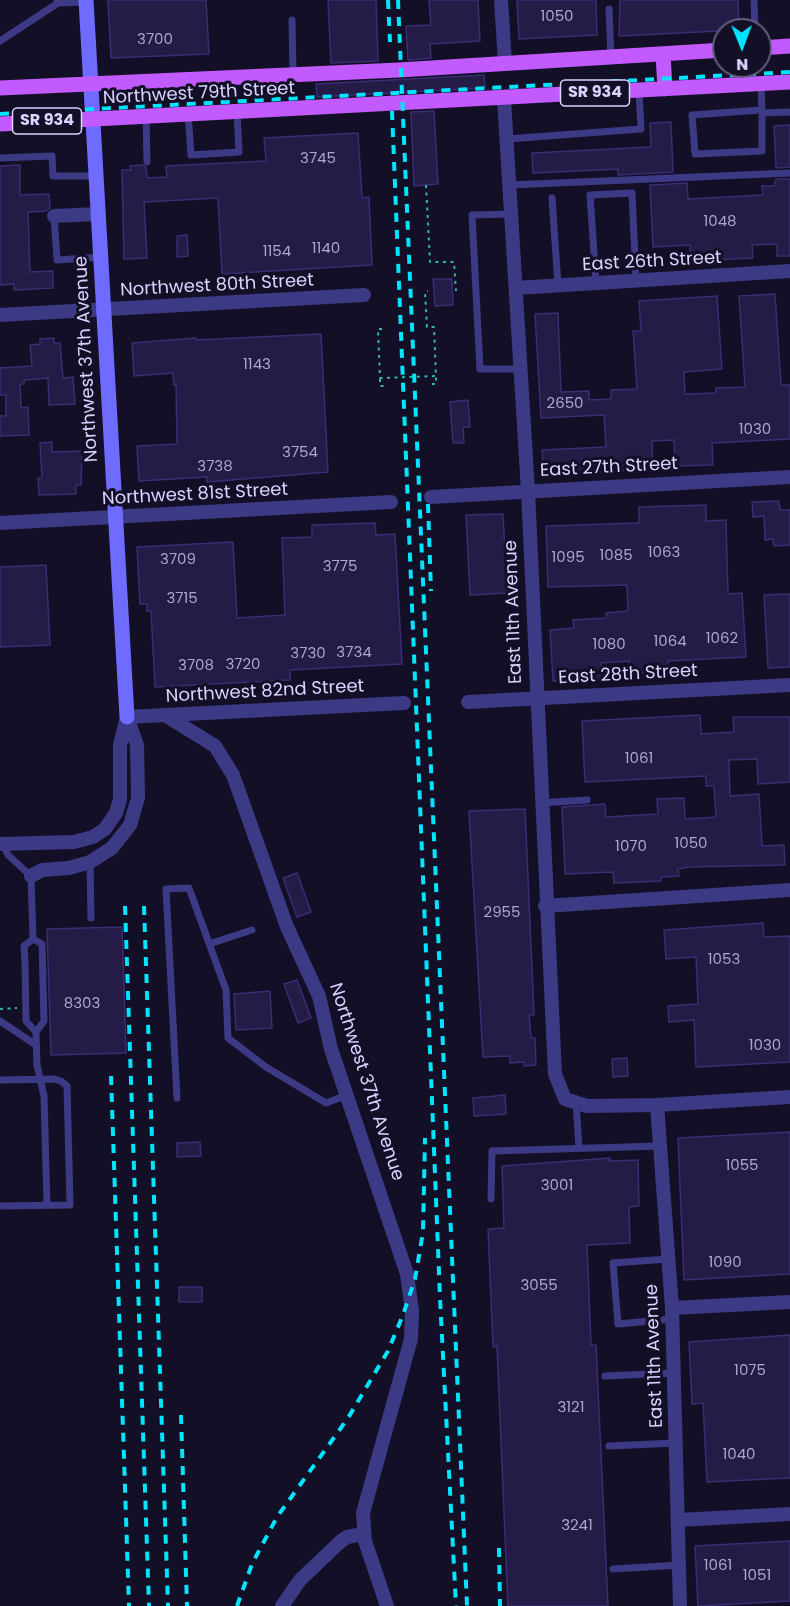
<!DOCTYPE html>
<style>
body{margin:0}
#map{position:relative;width:790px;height:1606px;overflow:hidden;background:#130f26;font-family:Poppins,sans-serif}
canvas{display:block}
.north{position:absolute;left:712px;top:18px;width:60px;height:60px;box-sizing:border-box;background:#130f26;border:2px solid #625e7d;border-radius:50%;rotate:179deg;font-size:16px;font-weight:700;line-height:24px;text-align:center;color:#d9d4ff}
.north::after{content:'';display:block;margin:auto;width:21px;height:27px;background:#00e5ff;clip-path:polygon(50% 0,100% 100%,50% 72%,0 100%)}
</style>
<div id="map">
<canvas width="790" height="1606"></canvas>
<div class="north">N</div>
</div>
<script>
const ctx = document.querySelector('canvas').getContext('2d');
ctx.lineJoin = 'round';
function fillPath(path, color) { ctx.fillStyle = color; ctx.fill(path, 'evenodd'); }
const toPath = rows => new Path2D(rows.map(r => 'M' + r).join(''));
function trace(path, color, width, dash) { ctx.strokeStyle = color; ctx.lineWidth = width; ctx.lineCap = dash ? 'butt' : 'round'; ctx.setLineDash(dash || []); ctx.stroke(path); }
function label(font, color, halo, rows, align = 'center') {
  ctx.font = font + ' Poppins,sans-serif'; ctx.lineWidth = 6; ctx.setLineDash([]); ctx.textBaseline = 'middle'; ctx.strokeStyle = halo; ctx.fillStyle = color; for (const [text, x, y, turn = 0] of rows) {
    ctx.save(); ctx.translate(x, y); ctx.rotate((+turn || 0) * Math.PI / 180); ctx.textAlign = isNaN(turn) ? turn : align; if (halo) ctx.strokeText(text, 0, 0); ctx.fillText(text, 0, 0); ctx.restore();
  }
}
const building = toPath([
 [108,0,206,0,209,54,111,58,108,0],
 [328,0,376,0,378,61,331,63,328,0],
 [429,0,478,0,480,41,430,44,431,58,408,60,406,26,431,25,429,0],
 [517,0,596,0,597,35,519,39,517,0],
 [620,0,738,0,739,30,619,36,620,0],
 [484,75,485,88,317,97,316,84,484,75],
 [434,111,438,184,414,186,411,112,434,111],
 [671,122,673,172,618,175,618,169,533,173,532,153,651,147,650,123,671,122],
 [790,125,790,167,776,168,774,126,790,125],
 [358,133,362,198,369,197,372,265,222,274,218,198,144,202,147,258,124,259,122,170,131,170,130,166,143,165,146,167,147,178,167,177,166,166,266,161,264,138,358,133],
 [20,165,20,195,49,194,50,208,46,211,28,212,30,272,53,271,53,288,14,290,14,284,0,285,0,166,20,165],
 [776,179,790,179,790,256,777,256,777,244,752,245,753,258,691,261,690,245,653,247,650,185,687,183,688,199,763,195,762,186,774,186,776,179],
 [187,235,188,256,177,257,177,236,187,235],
 [433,279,452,279,453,305,435,306,433,279],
 [775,294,781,385,790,385,790,439,712,443,713,465,675,466,674,440,652,441,653,469,544,475,542,450,606,447,604,415,541,418,535,314,558,313,561,392,589,391,589,400,611,399,611,390,637,389,633,331,641,331,639,301,717,296,722,369,684,372,685,394,716,393,716,388,745,387,739,296,775,294],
 [321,334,328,472,207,482,207,477,139,481,137,446,177,444,176,384,174,385,173,373,134,376,132,343,196,338,196,340,321,334],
 [54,338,54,343,60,343,63,378,73,377,75,404,49,405,48,378,24,380,24,384,20,384,21,408,28,407,29,435,0,436,0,416,6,416,6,395,0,395,0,368,32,366,30,345,40,344,40,339,54,338],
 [468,400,470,427,463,427,464,443,453,443,450,402,468,400],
 [52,442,52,452,82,451,81,485,76,485,76,494,39,495,38,478,42,478,40,443,52,442],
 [779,501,780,510,790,510,790,545,774,546,773,539,765,540,764,516,753,517,752,502,779,501],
 [706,505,706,521,726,520,728,594,742,593,746,657,668,661,668,672,629,674,629,661,601,663,602,679,553,681,550,630,574,628,573,620,606,618,606,613,628,611,627,585,548,587,546,526,639,523,639,507,706,505],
 [503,514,507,593,470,595,466,515,503,514],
 [375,523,376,535,395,534,402,664,290,670,290,680,155,687,151,611,147,611,147,604,140,604,137,547,233,542,237,618,285,615,282,538,312,537,312,525,375,523],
 [46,565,50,645,0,647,0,567,46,565],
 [790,594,790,667,768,668,764,595,790,594],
 [700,715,701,734,734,732,733,717,790,717,790,782,758,784,757,759,729,760,730,796,759,794,762,846,784,845,785,865,688,867,678,869,679,876,661,877,661,881,614,883,613,872,565,874,562,807,605,804,606,817,658,814,657,799,684,798,685,819,716,817,714,786,706,786,706,776,585,782,582,721,700,715],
 [525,809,534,1015,529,1015,531,1038,535,1038,536,1065,524,1066,524,1062,510,1063,510,1056,483,1057,469,811,525,809],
 [297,873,311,912,297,917,283,878,297,873],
 [763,923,764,937,790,936,790,1062,696,1067,694,1020,669,1022,668,1006,698,1004,696,957,666,959,664,930,763,923],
 [122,927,126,1053,51,1055,47,929,122,927],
 [297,980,311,1018,298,1023,284,984,297,980],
 [270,991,272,1028,236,1030,234,994,270,991],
 [627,1058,628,1076,613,1077,612,1059,627,1058],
 [505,1095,506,1114,474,1116,473,1098,505,1095],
 [790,1132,790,1274,684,1280,678,1138,790,1132],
 [200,1142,201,1156,177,1157,177,1143,200,1142],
 [610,1158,610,1161,638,1160,639,1206,629,1207,630,1243,587,1245,591,1345,596,1345,608,1606,508,1606,497,1346,493,1347,488,1229,504,1228,502,1166,610,1158],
 [179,1287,202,1287,202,1302,179,1302,179,1287],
 [790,1335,790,1478,707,1482,703,1403,692,1404,689,1342,790,1335],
 [790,1541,790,1601,698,1606,695,1546,790,1541]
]);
fillPath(building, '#241b47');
trace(building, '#3b2d73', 1.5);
trace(toPath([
 [426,185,430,262,454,262,456,291],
 [382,329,378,329,380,378,436,376,434,327,427,327,425,292,428,291],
 [380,379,380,386,385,386],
 [432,384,436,384,436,376],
 [0,1009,17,1008]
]), '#2fb8b0', 2, [3, 4.5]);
trace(toPath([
 [754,0,755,30],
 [58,3,86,2],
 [609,9,611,57],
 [292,20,293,74],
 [0,41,58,3,57,0],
 [761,84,762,113,762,151,695,154,692,115,761,110],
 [762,113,790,112],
 [188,114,191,155,239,152,237,112],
 [146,116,147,162],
 [507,139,641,129,639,91],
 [0,158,52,156,53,176,97,176],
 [510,185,790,173],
 [552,198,558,285],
 [511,214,472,215,480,369,521,369],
 [54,216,57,260,101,257],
 [596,283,590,195,632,193,636,281],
 [540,803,587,800],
 [3,844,8,855,31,876,33,939],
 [90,862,91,918],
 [33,939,42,944,44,1021,36,1032,37,1065,44,1096,47,1205],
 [33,939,24,946,25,962,26,1021,36,1032],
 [209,944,252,930],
 [0,1021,36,1045],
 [0,1080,54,1079,61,1081,67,1086,70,1205,0,1206],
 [177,1098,166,889,189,888,226,990,228,1038,266,1067,326,1103,347,1095],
 [576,1103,579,1148],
 [491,1199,492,1151,660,1146],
 [668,1259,613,1263,618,1324,672,1319],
 [605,1376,674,1373],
 [609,1446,676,1443],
 [613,1569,680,1565]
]), '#3d3a85', 7);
trace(toPath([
 [501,0,505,63],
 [504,99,528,491,555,1074,565,1099,587,1106,657,1105,790,1097],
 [54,216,99,214],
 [516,288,790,271],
 [0,315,364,295],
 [431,497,790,477],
 [0,523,391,502],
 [468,702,790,685],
 [165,715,215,746,233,775,287,927,319,996,331,1049,407,1274,412,1311,411,1339,363,1513,365,1541,387,1606],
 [127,717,404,703],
 [0,844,74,842,93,837,105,829,116,813,120,799,120,745,127,717],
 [31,876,42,870,69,868,90,862,112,848,130,825,138,798,137,745,127,717],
 [545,906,790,890],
 [657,1105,672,1308,680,1606],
 [672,1308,790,1302],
 [679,1520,790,1514],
 [282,1606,300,1580,340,1542,347,1537,363,1534]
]), '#3d3a85', 14);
trace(toPath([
 [86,0,127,717]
]), '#6f6bff', 15);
trace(toPath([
 [760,48,790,46],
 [663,54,665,89],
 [0,88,399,70,724,50],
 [0,124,790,82]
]), '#c25bff', 15);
trace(toPath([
 [388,0,390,42],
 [398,0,467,1606],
 [392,111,440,1298,456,1606],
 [0,114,790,72],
 [428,504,431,591],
 [125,906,149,1606],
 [144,906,168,1606],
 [111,1076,129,1606],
 [181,1415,187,1606],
 [499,1548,500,1606],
 [237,1606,252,1564,277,1517,348,1418,388,1351,403,1315,415,1279,423,1232,425,1138]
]), '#00e5ff', 4, [9, 8]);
label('15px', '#aca6d1', null, [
 ["1050",557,17],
 ["3700",155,40],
 ["3745",318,159],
 ["1048",720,222],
 ["1140",326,249],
 ["1154",277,252],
 ["1143",257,365],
 ["2650",565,404],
 ["1030",755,430],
 ["3754",300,453],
 ["3738",215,467],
 ["1063",664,553],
 ["1085",616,556],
 ["1095",568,558],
 ["3709",178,560],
 ["3775",340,567],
 ["3715",182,599],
 ["1062",722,639],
 ["1064",670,642],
 ["1080",609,645],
 ["3734",354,653],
 ["3730",308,654],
 ["3720",243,665],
 ["3708",196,666],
 ["1061",639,759],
 ["1050",691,844],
 ["1070",631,847],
 ["2955",502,913],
 ["1053",724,960],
 ["8303",82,1004],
 ["1030",765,1046],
 ["1055",742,1166],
 ["3001",557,1186],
 ["1090",725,1263],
 ["3055",539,1286],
 ["1075",750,1371],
 ["3121",571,1408],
 ["1040",739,1455],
 ["3241",577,1526],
 ["1061",718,1566],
 ["1051",757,1576]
]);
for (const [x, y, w] of [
 [595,93,69],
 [47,121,69]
]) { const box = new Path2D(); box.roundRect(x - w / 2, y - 13, w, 26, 4.5); ctx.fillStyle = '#130f26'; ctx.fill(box); trace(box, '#d9d4ff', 1.5); }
label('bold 16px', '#d9d4ff', null, [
 ["SR 934",595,93],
 ["SR 934",47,121]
]);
label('18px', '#d9d4ff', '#130f26', [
 ["Northwest 79th Street",199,94,-3],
 ["East 26th Street",652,262,-3],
 ["Northwest 80th Street",217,286,-3],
 ["Northwest 37th Avenue",87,359,-93],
 ["East 27th Street",609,468,-3],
 ["Northwest 81st Street",195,495,-3],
 ["East 11th Avenue",514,612,-92],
 ["East 28th Street",628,675,-3],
 ["Northwest 82nd Street",265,692,-3],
 ["Northwest 37th Avenue",366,1082,72],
 ["East 11th Avenue",655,1356,-92]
]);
</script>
